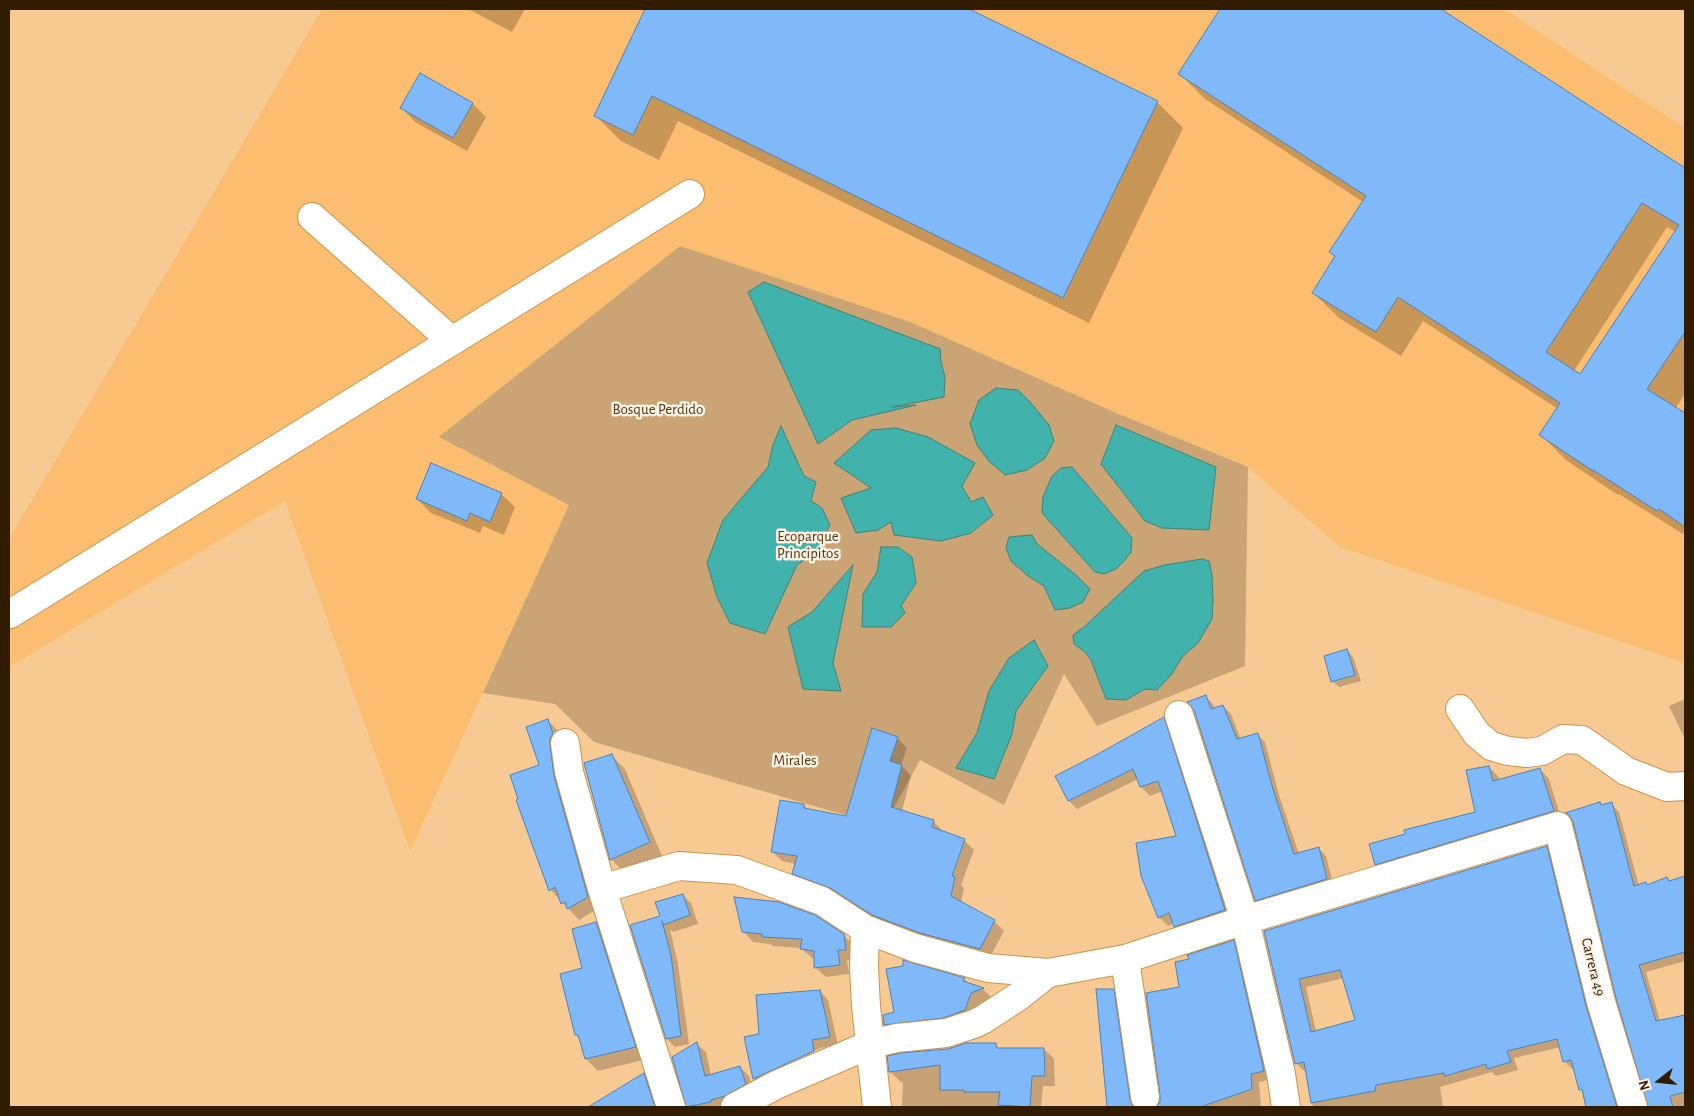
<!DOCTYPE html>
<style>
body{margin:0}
#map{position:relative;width:1694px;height:1116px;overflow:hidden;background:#f8ca93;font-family:"Alegreya Sans",sans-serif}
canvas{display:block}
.frame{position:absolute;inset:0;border:10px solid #311c00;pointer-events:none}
.north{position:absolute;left:1634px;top:1056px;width:50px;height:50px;-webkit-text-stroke:4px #fef2e4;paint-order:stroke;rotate:254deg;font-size:14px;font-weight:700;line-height:20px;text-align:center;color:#311c00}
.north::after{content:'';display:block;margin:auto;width:18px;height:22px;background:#311c00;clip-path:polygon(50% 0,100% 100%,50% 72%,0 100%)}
</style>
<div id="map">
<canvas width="1694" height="1116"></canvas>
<div class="frame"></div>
<div class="north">N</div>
</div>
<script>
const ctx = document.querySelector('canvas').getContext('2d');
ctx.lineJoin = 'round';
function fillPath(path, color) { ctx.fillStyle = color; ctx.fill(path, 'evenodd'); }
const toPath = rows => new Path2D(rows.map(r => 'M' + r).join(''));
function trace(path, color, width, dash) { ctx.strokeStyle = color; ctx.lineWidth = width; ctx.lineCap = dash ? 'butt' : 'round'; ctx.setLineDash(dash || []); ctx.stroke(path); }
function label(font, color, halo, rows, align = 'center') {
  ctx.font = font + ' "Alegreya Sans",sans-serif'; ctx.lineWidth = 5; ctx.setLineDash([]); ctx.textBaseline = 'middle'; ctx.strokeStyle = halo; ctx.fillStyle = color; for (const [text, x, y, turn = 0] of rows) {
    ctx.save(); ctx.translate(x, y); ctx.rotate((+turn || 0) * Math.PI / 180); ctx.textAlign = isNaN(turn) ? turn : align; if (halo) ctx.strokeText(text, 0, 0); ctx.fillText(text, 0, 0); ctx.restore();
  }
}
fillPath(toPath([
 [322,9,1504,9,1685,128,1685,663,1340,547,1248,467,1114,412,576,491,410,851,285,501,9,667,9,539]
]), '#fbbd6f');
fillPath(toPath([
 [680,246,910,322,1114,412,1248,467,1245,666,1097,726,1064,674,1004,805,920,760,882,830,845,815,594,742,555,704,483,693,569,505,439,437]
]), '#caa475');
const water = toPath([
 [764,282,940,349,941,362,945,377,944,397,892,407,916,405,852,420,818,444,748,292,764,282],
 [996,388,1018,390,1030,402,1049,425,1054,441,1045,458,1027,470,1005,475,989,461,977,445,970,424,979,400,996,388],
 [1116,425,1216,467,1209,530,1162,528,1145,521,1101,464,1116,425],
 [781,426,804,476,816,482,811,501,822,508,830,525,817,551,797,565,765,634,730,623,717,597,707,563,723,520,768,467,773,445,781,426],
 [896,428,928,437,975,463,962,486,971,502,983,497,993,515,971,533,941,541,894,535,891,522,878,530,856,533,841,498,871,488,834,463,871,430,896,428],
 [1072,467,1132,538,1131,552,1125,560,1116,569,1104,574,1095,572,1042,513,1043,497,1052,476,1061,468,1072,467],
 [1032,535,1037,544,1076,575,1090,589,1083,602,1070,608,1055,610,1044,586,1028,576,1011,561,1006,548,1009,537,1032,535],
 [881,547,898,547,912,557,916,583,901,606,905,613,891,627,862,627,863,594,877,572,881,547],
 [1202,559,1209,561,1212,575,1213,601,1212,619,1198,643,1183,656,1171,675,1157,690,1145,689,1126,700,1106,699,1091,660,1085,652,1074,644,1073,635,1084,627,1144,571,1165,565,1202,559],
 [853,565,833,663,841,691,803,689,788,627,812,612,853,565],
 [1034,640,1048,666,1016,711,1012,734,994,779,956,768,977,733,989,691,1009,658,1034,640]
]);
fillPath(water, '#42b2ad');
trace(water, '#3d8579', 1);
fillPath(toPath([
 [468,9,525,9,512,32],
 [647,9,966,9,1157,102,1183,128,1089,323,678,121,659,160,621,141,595,115],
 [1222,9,1438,9,1685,171,1685,394,1675,409,1685,415,1685,533,1684,532,1683,534,1619,494,1618,495,1566,460,1541,435,1558,409,1423,321,1401,356,1339,318,1314,293,1336,257,1331,252,1363,202,1205,99,1180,74],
 [1667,227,1676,232,1580,375,1574,371],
 [473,104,486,117,467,151,415,122,402,108],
 [501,494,515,507,504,535,483,526,480,533,431,513,417,499],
 [1347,650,1353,657,1361,681,1339,687,1332,681],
 [1205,696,1213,704,1215,709,1223,706,1231,714,1241,740,1258,735,1265,742,1279,795,1299,854,1319,849,1326,856,1334,887,1264,908,1256,900],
 [1685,699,1685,739,1669,706],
 [1164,719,1172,728,1233,919,1184,935,1174,923,1168,926,1159,917,1178,837,1163,791,1150,796,1141,787,1138,779,1077,809,1069,801],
 [548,721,559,732,599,908,579,920,551,890,518,801,541,766],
 [552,732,555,732,548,743,546,742],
 [897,738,907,748,901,765,911,776,902,811,933,821,943,831,964,840,974,850,961,885,964,888,961,903,994,921,1004,931,989,959,883,924,841,897,804,883,794,873,796,864,782,861,772,851,804,805,809,811,847,817],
 [612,756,625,769,662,856,624,872,611,859],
 [1489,767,1499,777,1500,781,1540,769,1549,779,1562,821,1386,874,1376,864,1477,813],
 [1611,804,1619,812,1639,886,1646,884,1648,886,1667,879,1670,882,1685,877,1685,961,1646,972,1660,1021,1679,1027,1685,1053,1685,1107,1649,1107,1602,806],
 [1546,847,1554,855,1621,1107,1586,1107,1575,1068,1572,1069,1564,1061,1561,1047,1514,1058,1518,1070,1496,1076,1492,1072,1440,1087,1443,1107,1313,1107,1307,1070,1304,1071,1296,1063,1265,932],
 [1344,978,1357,1021,1316,1031,1306,987],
 [682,895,691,903,698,924,673,932,670,929,678,964,689,1044,675,1047,667,1039,662,917],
 [596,923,608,935,647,1059,598,1071,586,1059,581,1039,576,1035,584,969],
 [743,931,843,935,854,945,855,959,847,960,849,974,826,977,816,968,816,959,812,958,801,948,773,946,770,944,753,942],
 [1233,942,1242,950,1272,1079,1259,1082,1261,1107,1158,1107,1161,1103,1181,988,1190,960],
 [964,979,970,984,983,989,993,999,981,1003,975,1020,895,1035,885,1024,896,1013],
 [949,1016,949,1018,904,1024,904,1021],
 [820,991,828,1000,838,1045,820,1048,758,1076,758,1079,820,1050,822,1059,762,1087,754,1079,745,1038,760,1035],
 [1113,991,1122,999,1137,1107,1113,1107],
 [696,1043,706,1052,711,1075,740,1067,749,1076,754,1093,725,1107,688,1107,673,1057],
 [985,1049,1044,1049,1054,1059,1055,1086,1043,1086,1041,1107,902,1107,903,1082,901,1082,890,1072],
 [644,1075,654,1086,662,1107,599,1107,598,1103]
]), '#0003');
const building = toPath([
 [645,9,969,9,1158,101,1063,298,652,96,633,135,594,116,645,9],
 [1220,9,1441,9,1685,168,1685,332,1647,389,1685,413,1685,527,1659,509,1657,511,1593,470,1593,471,1539,435,1560,403,1398,297,1376,332,1312,293,1335,256,1329,252,1366,196,1178,74,1220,9],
 [1642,203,1679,225,1580,374,1546,352,1642,203],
 [420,73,473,103,453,138,400,108,420,73],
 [431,463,502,493,490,522,470,513,467,521,416,499,431,463],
 [1347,649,1355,675,1331,682,1324,656,1347,649],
 [1206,695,1211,709,1223,705,1237,739,1258,733,1272,786,1294,854,1319,847,1327,879,1255,901,1194,710,1187,702,1206,695],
 [1164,717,1225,910,1174,927,1169,913,1158,918,1141,876,1136,843,1176,836,1158,781,1140,787,1133,769,1068,801,1055,776,1098,754,1164,717],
 [548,719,553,734,550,738,550,745,554,776,588,897,567,909,565,902,561,904,555,887,549,891,516,800,518,799,510,775,539,765,526,727,548,719],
 [872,728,898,737,890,761,902,765,891,807,934,820,932,827,965,839,952,876,955,877,951,896,995,920,980,949,920,933,872,915,830,888,792,874,797,856,771,852,780,800,804,804,804,808,846,816,872,728],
 [612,754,650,842,610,860,584,763,612,754],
 [1489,766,1493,781,1540,768,1554,811,1375,865,1369,844,1405,834,1404,830,1475,812,1466,770,1489,766],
 [1600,802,1601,805,1612,802,1634,886,1646,882,1647,885,1667,877,1669,881,1685,876,1685,952,1639,965,1656,1021,1685,1015,1685,1092,1670,1096,1673,1107,1648,1107,1616,998,1573,822,1569,815,1565,813,1600,802],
 [1547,846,1586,1006,1617,1107,1586,1107,1582,1089,1579,1090,1571,1060,1563,1062,1557,1039,1507,1051,1511,1062,1487,1069,1486,1064,1445,1076,1444,1073,1376,1085,1375,1091,1311,1103,1304,1062,1295,1064,1264,931,1547,846],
 [1340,970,1355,1020,1311,1032,1299,979,1340,970],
 [683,894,690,915,663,925,662,921,671,955,681,1036,666,1039,630,925,660,916,655,902,683,894],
 [734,897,779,902,815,915,844,934,846,950,838,950,840,965,814,968,814,951,800,949,802,939,762,937,762,934,742,932,734,897],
 [596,922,636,1047,585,1059,578,1035,575,1035,560,974,582,968,572,929,596,922],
 [1234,940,1264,1071,1251,1074,1252,1089,1200,1107,1156,1107,1160,1102,1160,1095,1146,993,1179,987,1175,962,1189,959,1187,955,1234,940],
 [903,960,965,978,963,981,984,988,971,993,965,1010,943,1018,884,1025,883,1015,894,1012,886,969,903,966,903,960],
 [1096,989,1114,989,1130,1099,1133,1107,1107,1107,1096,989],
 [820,990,830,1037,812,1040,814,1051,753,1079,744,1037,759,1034,756,995,820,990],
 [697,1042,705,1076,740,1066,746,1084,725,1096,711,1100,711,1102,686,1107,672,1057,697,1042],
 [966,1043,996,1043,997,1048,1044,1048,1045,1076,1032,1076,1030,1107,998,1105,1000,1092,964,1092,964,1090,940,1090,940,1065,889,1072,887,1056,900,1053,948,1049,966,1043],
 [644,1073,655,1107,588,1107,644,1073]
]);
fillPath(building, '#7fb9f9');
trace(building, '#4982bd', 1);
const minor = toPath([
 [312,217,452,341],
 [10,614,690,194],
 [1460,709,1476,733,1491,746,1508,751,1527,753,1542,751,1563,739,1582,740,1626,771,1667,787,1685,786],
 [1179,715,1245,920,1281,1074,1286,1107],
 [565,743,569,772,602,889,671,1107],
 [602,889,679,866,737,870,822,901,865,929,915,948,988,968,1048,973,1125,959,1245,920,1558,826,1601,1002,1633,1107],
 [865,929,864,968,866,1006,877,1107],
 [1125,959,1145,1097],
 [735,1107,776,1085,871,1044,897,1038,946,1033,974,1024,984,1019,1019,996,1048,973]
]);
trace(minor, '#c9924b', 30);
trace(minor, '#fff', 28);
label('15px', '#523815', '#fef2e4', [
 ["Bosque Perdido",658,409],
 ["Ecoparque",808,536],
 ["Principitos",808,553],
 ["Mirales",795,760]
]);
label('15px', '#311c00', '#fef2e4', [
 ["Carrera 49",1593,967,76]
]);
</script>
